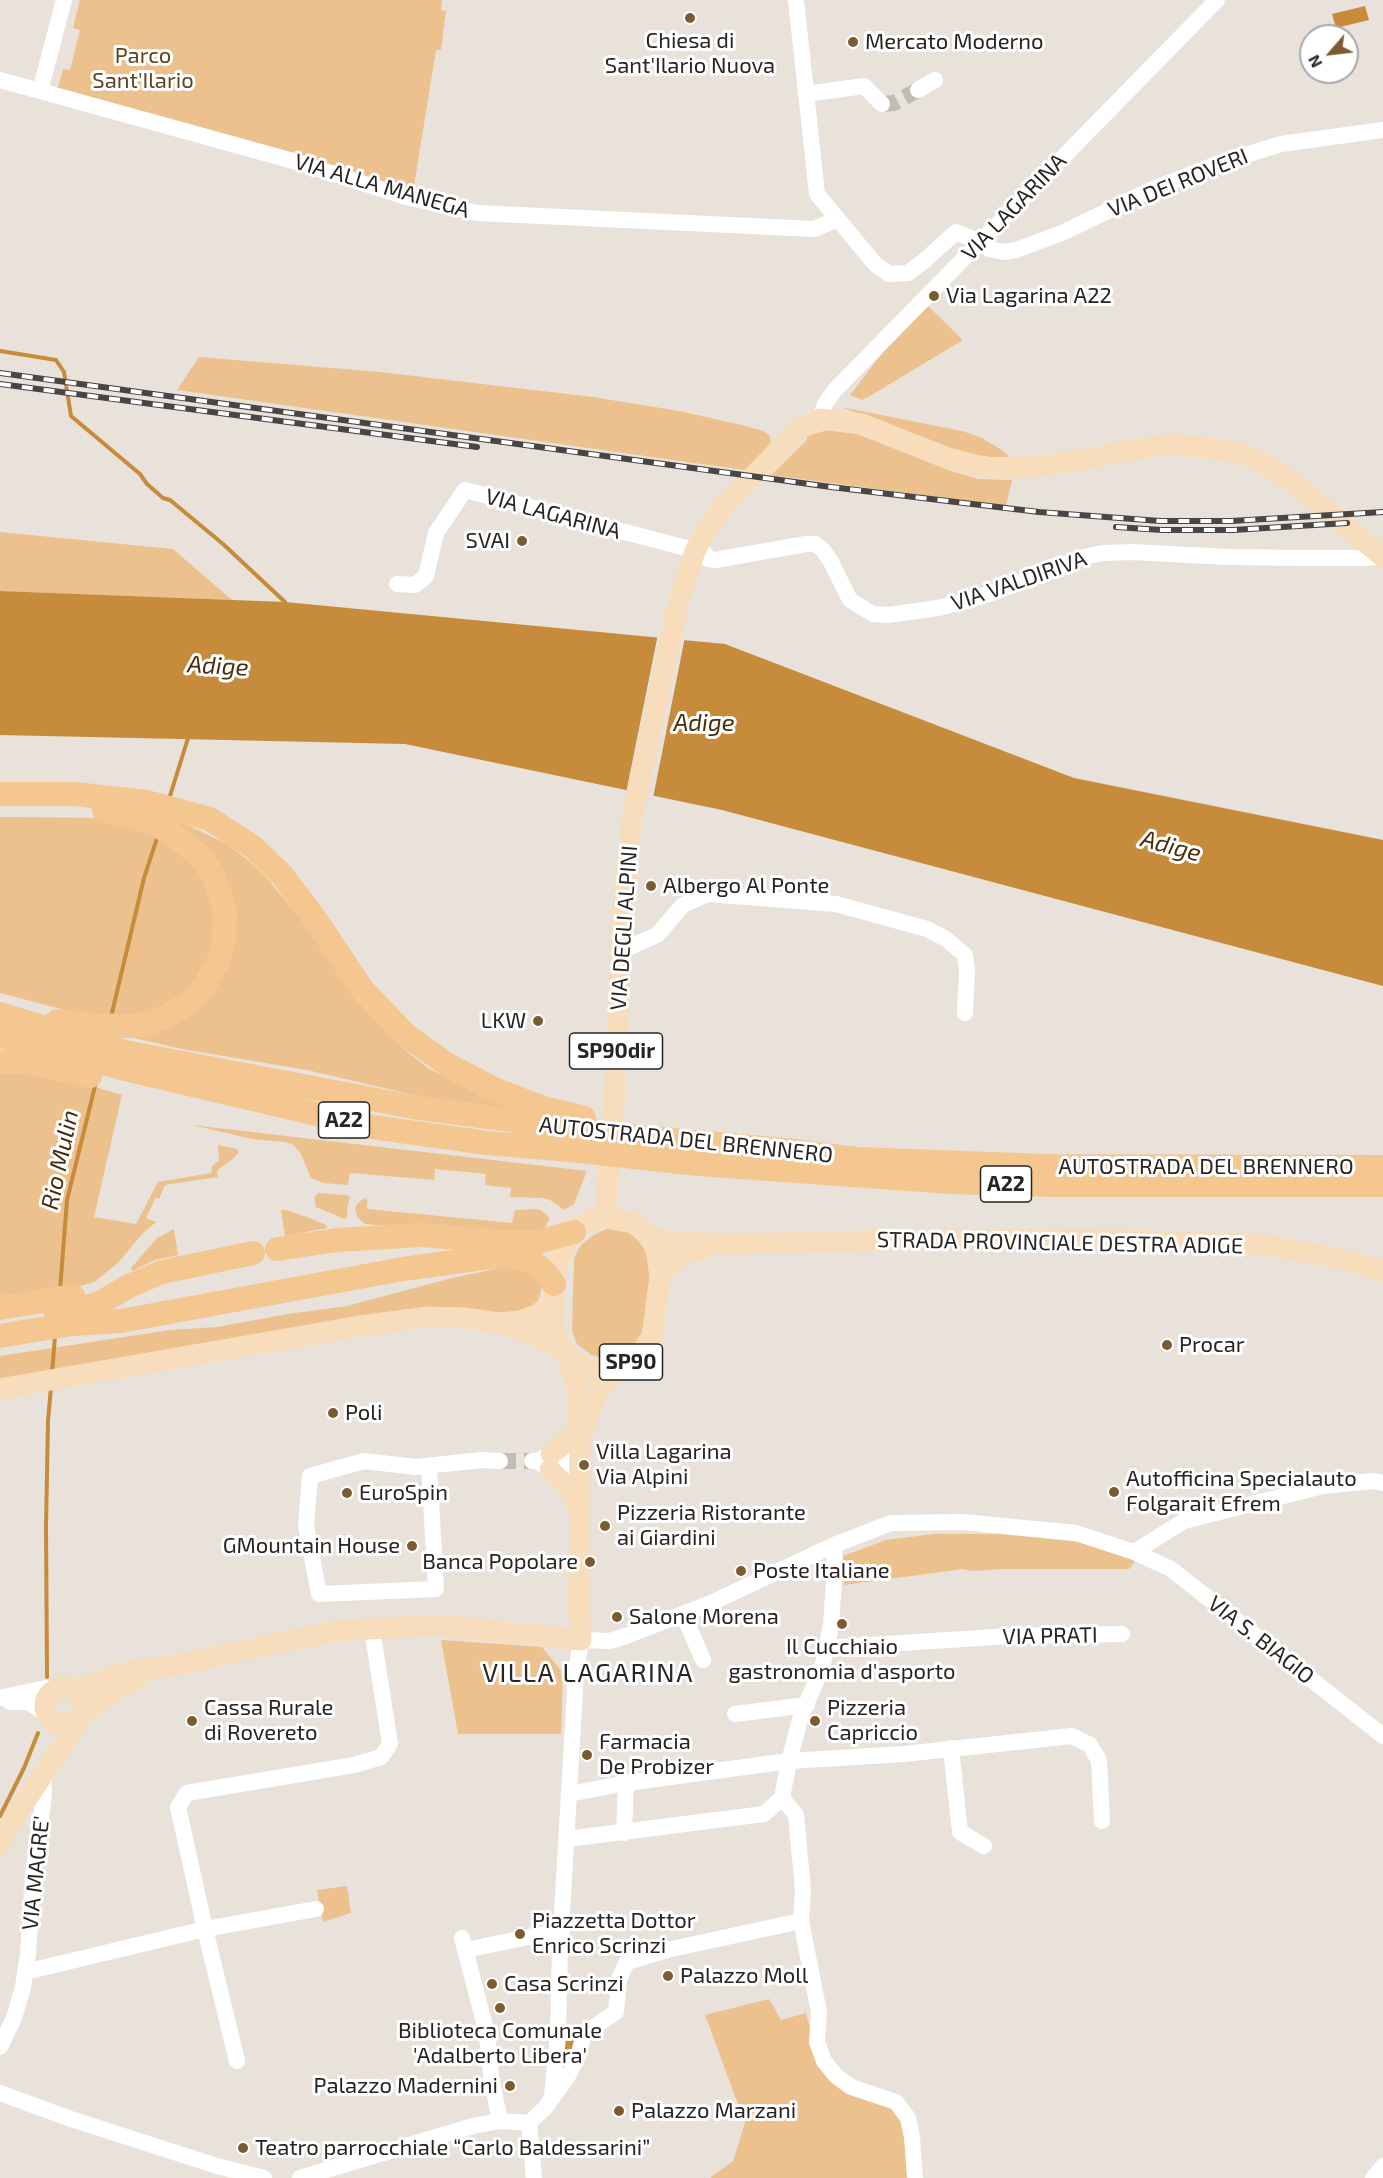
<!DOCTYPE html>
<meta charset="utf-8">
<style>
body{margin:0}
#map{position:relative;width:1383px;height:2178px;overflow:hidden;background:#e8e2db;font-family:"Exo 2",sans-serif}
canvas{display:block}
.north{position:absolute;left:1299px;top:24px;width:60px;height:60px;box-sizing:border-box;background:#fff;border:2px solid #a9a7a7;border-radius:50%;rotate:242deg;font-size:16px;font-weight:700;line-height:24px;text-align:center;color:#272422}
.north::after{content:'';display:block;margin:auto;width:21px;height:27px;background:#7c5b31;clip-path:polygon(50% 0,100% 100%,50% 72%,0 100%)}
</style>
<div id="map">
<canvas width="1383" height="2178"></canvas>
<div class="north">N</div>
</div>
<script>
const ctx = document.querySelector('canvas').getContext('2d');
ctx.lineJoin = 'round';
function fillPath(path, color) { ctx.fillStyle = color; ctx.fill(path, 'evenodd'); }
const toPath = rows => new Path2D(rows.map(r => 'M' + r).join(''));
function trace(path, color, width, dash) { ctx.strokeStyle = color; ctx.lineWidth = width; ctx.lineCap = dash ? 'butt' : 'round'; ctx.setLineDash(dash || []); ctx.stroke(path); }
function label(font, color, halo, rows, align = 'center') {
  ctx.font = font + ' "Exo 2",sans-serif'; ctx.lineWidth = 6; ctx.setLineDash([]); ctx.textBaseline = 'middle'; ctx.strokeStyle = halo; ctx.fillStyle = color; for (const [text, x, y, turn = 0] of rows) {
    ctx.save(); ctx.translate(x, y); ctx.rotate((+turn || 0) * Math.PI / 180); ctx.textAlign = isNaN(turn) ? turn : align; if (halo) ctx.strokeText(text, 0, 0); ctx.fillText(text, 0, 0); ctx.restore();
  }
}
fillPath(toPath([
 [80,0,442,0,441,10,446,11,441,50,436,50,413,192,58,88,63,69,70,70,80,30,73,28],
 [928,306,963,340,870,396,862,400,850,395,884,351],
 [199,357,380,372,593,397,679,411,746,426,763,431,770,436,771,446,744,470,177,390],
 [841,407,962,431,980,437,1002,450,1009,457,983,457,952,448],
 [831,429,857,434,951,471,978,479,1012,480,1006,506,771,475,806,441,807,436],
 [0,532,173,549,232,600,0,591],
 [0,817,115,818,140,827,196,863,216,906,214,949,196,986,161,1012,92,1017,0,993],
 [175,819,227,844,248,860,267,878,300,918,346,986,384,1030,405,1050,428,1068,485,1098,522,1112,427,1098,307,1070,182,1049,125,1036,153,1033,232,937],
 [0,1071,26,1072,88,1085,122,1095,94,1217,136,1224,158,1182,211,1173,212,1166,219,1161,218,1145,233,1148,238,1150,238,1153,235,1157,219,1169,217,1172,218,1177,165,1185,159,1199,156,1197,146,1218,156,1222,143,1233,118,1263,94,1282,71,1289,0,1300],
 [192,1125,587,1171,574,1204,564,1210,550,1200,543,1198,510,1197,511,1188,485,1185,486,1174,435,1169,434,1180,350,1173,348,1185,324,1183,311,1178,300,1152,293,1145,286,1142,252,1139],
 [318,1193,347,1195,350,1198,347,1208,347,1217,345,1219,316,1207,314,1198],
 [364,1198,367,1199,367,1209,512,1223,515,1210,539,1209,548,1216,549,1220,545,1228,539,1232,408,1228,365,1224,358,1218,355,1209,357,1204],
 [281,1210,286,1210,307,1217,326,1225,327,1228,285,1236],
 [608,1228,623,1230,635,1236,648,1254,651,1294,646,1327,639,1345,615,1361,591,1355,577,1344,572,1331,574,1258,581,1245,592,1236],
 [174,1229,178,1255,155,1260,132,1271,131,1268,157,1238],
 [514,1265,525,1266,542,1287,538,1302,529,1312,0,1381,0,1356,170,1330,217,1327,288,1314,347,1306,452,1278],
 [934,1534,1001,1534,1089,1543,1136,1560,1129,1569,1002,1569,971,1571,963,1569,844,1585,843,1556,886,1540],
 [441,1640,542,1647,563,1673,561,1734,458,1734],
 [347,1886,351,1913,323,1922,317,1890],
 [769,1999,781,2020,806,2013,817,2054,890,2107,905,2128,911,2178,710,2178,733,2161,745,2123,705,2015]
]), '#ecc18d');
fillPath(toPath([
 [1365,6,1369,20,1336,28,1332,14],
 [0,591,285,602,725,644,1074,778,1383,840,1383,986,722,810,405,744,0,735],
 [566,2037,575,2038,572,2056,563,2069]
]), '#c68b3b');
fillPath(toPath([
 [658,634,685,637,653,798,626,793]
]), '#e8e2db');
trace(toPath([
 [0,351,56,360,64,372,71,416,140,474,147,484,163,498,170,500,223,544,285,602],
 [169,799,189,735],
 [111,1017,144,878,158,835],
 [60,1290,67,1200,96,1082],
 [52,1374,55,1336],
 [47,1677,46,1526,48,1421,51,1387],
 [0,1816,24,1768,38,1733]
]), '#c68b3b', 4);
trace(toPath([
 [882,104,894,103,918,90],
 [500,1461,532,1461]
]), '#c1bcb6', 16, [16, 8]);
trace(toPath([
 [796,0,817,194,875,264,889,274,908,273,924,261,956,232,980,242,989,249,1004,252,1016,250,1062,233,1153,189,1220,163,1281,144,1383,130],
 [0,80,297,162,406,197,478,213,814,229,838,219],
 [918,90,935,80],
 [40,91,64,0],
 [806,94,864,86,882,104],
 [820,419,825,404,834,391,1217,0],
 [397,584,415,585,426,576,436,533,465,490,705,553,708,559,715,560,806,544,815,544,822,549,830,560,850,600,873,614,888,615,938,608,965,601,992,593,1084,557,1103,553,1132,552,1229,557,1300,558,1368,558,1383,556],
 [621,951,657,935,683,905,708,894,836,904,927,929,946,939,965,955,967,970,965,1013],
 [532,1461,537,1461,551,1454,558,1454,572,1458,579,1465,573,1468,557,1471,550,1470,537,1461],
 [429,1466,436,1589,319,1594,306,1526,310,1476,364,1461,416,1467,482,1460,500,1461],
 [1134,1552,1184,1521,1323,1486,1373,1481,1383,1483],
 [683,1614,703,1660],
 [825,1648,1010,1636,1122,1634],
 [0,1698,46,1688,57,1689],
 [10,1702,28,1702,47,1714],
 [735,1714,807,1705],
 [951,1748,960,1832,984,1846],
 [569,1794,626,1783,789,1761,904,1754,1072,1736,1090,1745,1099,1761,1102,1821],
 [782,1798,796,1815,803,1890,801,1921,819,2012,817,2042,824,2061,836,2076,851,2087,896,2102,908,2118,912,2137,915,2178],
 [624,1833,626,1783],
 [567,1839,764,1814,782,1798,789,1761,801,1716,822,1668,831,1626,835,1565,834,1545],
 [462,1938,484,2022,490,2057,491,2077,500,2121],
 [466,1950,562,1930],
 [25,1972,205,1929,178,1807,187,1793,354,1765,381,1757,390,1744,372,1629],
 [0,2047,14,2018,23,1987,28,1954,33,1876,44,1795,43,1774],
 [237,2061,205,1929,316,1909],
 [0,2093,71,2119,217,2166,264,2178],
 [552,2097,558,2035,560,1947,576,1673,581,1640,610,1641,626,1636,711,1603,834,1545,891,1523,963,1522,1076,1533,1134,1552,1171,1569,1383,1736],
 [529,2123,545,2108,568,2076,578,2056,584,2034,616,2012,619,1979,627,1962,667,1950,801,1921],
 [529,2123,534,2178],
 [300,2178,473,2126,500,2121,529,2123],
 [1373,2178,1383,2166]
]), '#fff', 16);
trace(toPath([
 [605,1218,615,1087,622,916,632,818,678,604,695,551,708,528,725,505,799,429,820,419,862,424,947,458,973,465,999,469,1050,465,1168,444,1224,450,1247,456,1272,468,1291,481,1383,557],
 [605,1218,633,1223,651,1237,657,1255,660,1277,652,1337,634,1361,617,1369,601,1372,574,1363,564,1351,557,1339,554,1327,554,1284,559,1259,568,1239,581,1225,594,1219,605,1218],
 [651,1237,678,1242,735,1244,893,1240,1104,1239,1265,1245,1343,1259,1383,1271],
 [660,1277,672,1263,685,1253,706,1248],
 [500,1323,520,1321,537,1315,554,1301],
 [0,1389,360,1326,428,1317,465,1318,499,1323,534,1335,564,1351],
 [583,1429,598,1390,617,1369],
 [551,1454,570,1439,580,1424],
 [550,1470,569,1488,579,1509],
 '45 1706a19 19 0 1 1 38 0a19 19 0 1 1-38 0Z',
 [75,1691,124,1672,175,1665,335,1631,438,1625,581,1640,579,1611,580,1436,578,1391,568,1357],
 [0,1844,4,1833,69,1736,81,1715,115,1690,138,1678]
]), '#f8ddbd', 21);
trace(toPath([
 [0,794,75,794,147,802,210,819,253,847,282,875,316,920,362,989,407,1036,448,1065,494,1089,543,1108,584,1118],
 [0,1014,125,1052,413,1107,629,1136,785,1150,856,1159,1048,1166,1383,1167],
 [57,1021,87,1025,128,1026,143,1025,167,1016,192,1001,203,988,219,960,224,939,225,916,222,900,212,873,200,856,170,832,142,819,104,810],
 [0,1036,121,1068,372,1127,487,1143,570,1150,698,1164,950,1182,1051,1185,1383,1185],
 [0,1062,34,1063,90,1076],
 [277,1249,338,1240,422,1235,517,1243,538,1242,574,1232],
 [0,1308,73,1296],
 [56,1313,98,1304,129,1286,162,1272,253,1253],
 [0,1336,72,1324,121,1321,403,1269,498,1256,521,1258,533,1262,544,1271,554,1284]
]), '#f4c791', 24);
const rail = toPath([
 [0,373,831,487,1039,512,1160,521,1231,521,1383,512],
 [0,384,477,447],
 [1116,527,1162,530,1233,530,1347,523]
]);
trace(rail, '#484542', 6);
trace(rail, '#fff', 4, [11]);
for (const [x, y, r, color] of [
 [690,18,6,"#7c5b31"],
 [853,42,6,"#7c5b31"],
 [934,296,6,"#7c5b31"],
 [522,541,6,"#7c5b31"],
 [651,886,6,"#7c5b31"],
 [538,1021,6,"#7c5b31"],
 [1167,1345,6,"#7c5b31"],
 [333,1413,6,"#7c5b31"],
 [584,1465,6,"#7c5b31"],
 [1114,1492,6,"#7c5b31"],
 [347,1493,6,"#7c5b31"],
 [605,1526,6,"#7c5b31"],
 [412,1546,6,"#7c5b31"],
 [590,1562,6,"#7c5b31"],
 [741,1571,6,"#7c5b31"],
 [617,1617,6,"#7c5b31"],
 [842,1624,6,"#7c5b31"],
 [192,1721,6,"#7c5b31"],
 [815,1721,6,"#7c5b31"],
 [587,1755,6,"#7c5b31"],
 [520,1934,6,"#7c5b31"],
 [668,1976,6,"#7c5b31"],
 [492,1984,6,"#7c5b31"],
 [500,2008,6,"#7c5b31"],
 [510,2086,6,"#7c5b31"],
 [619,2111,6,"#7c5b31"],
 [243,2148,6,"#7c5b31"]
]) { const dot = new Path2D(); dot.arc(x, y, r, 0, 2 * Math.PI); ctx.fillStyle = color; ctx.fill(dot); trace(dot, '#fff', 2); }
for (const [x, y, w] of [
 [616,1051,93],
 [344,1120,51],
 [1006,1184,51],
 [631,1362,63]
]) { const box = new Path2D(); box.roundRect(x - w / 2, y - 18, w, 36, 4.5); ctx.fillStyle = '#fff'; ctx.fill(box); trace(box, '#272422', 1.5); }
label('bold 21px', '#272422', null, [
 ["SP90dir",616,1051],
 ["A22",344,1120],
 ["A22",1006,1184],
 ["SP90",631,1362]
]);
label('22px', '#272422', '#fff', [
 ["Chiesa di",690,41,"center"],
 ["Sant'Ilario Nuova",690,66,"center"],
 ["Mercato Moderno",865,42],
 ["Via Lagarina A22",946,296],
 ["SVAI",510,541,"right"],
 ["Albergo Al Ponte",663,886],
 ["LKW",526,1021,"right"],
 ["Procar",1179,1345],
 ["Poli",345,1413],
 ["Villa Lagarina",596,1452],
 ["Via Alpini",596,1477],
 ["Autofficina Specialauto",1126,1479],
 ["Folgarait Efrem",1126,1504],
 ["EuroSpin",359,1493],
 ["Pizzeria Ristorante",617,1513],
 ["ai Giardini",617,1538],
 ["GMountain House",400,1546,"right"],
 ["Banca Popolare",578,1562,"right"],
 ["Poste Italiane",753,1571],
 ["Salone Morena",629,1617],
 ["Il Cucchiaio",842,1647,"center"],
 ["gastronomia d'asporto",842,1672,"center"],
 ["Cassa Rurale",204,1708],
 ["di Rovereto",204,1733],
 ["Pizzeria",827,1708],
 ["Capriccio",827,1733],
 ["Farmacia",599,1742],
 ["De Probizer",599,1767],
 ["Piazzetta Dottor",532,1921],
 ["Enrico Scrinzi",532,1946],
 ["Palazzo Moll",680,1976],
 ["Casa Scrinzi",504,1984],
 ["Biblioteca Comunale",500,2031,"center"],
 ["'Adalberto Libera'",500,2056,"center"],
 ["Palazzo Madernini",498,2086,"right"],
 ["Palazzo Marzani",631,2111],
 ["Teatro parrocchiale “Carlo Baldessarini”",255,2148]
], 'left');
label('22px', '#5e4423', '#fff', [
 ["Parco",143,56],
 ["Sant'Ilario",143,81]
]);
label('22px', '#272422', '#fff', [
 ["VIA DEI ROVERI",1178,183,-22],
 ["VIA ALLA MANEGA",382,186,16],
 ["VIA LAGARINA",1014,207,-46],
 ["VIA LAGARINA",553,514,15],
 ["VIA VALDIRIVA",1019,581,-19],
 ["VIA DEGLI ALPINI",624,928,-86],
 ["AUTOSTRADA DEL BRENNERO",686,1140,6],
 ["AUTOSTRADA DEL BRENNERO",1206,1167],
 ["STRADA PROVINCIALE DESTRA ADIGE",1060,1243,1],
 ["VIA PRATI",1050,1636,-1],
 ["VIA S. BIAGIO",1261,1640,38],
 ["VIA MAGRE'",36,1873,-84]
]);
label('italic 24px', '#462d0b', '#fff', [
 ["Adige",218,666,3],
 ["Adige",704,723],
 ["Adige",1171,846,15],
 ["Rio Mulin",60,1160,-78]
]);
ctx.letterSpacing = '1.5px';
label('26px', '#272422', '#fff', [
 ["VILLA LAGARINA",588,1673]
]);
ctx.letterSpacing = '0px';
</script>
